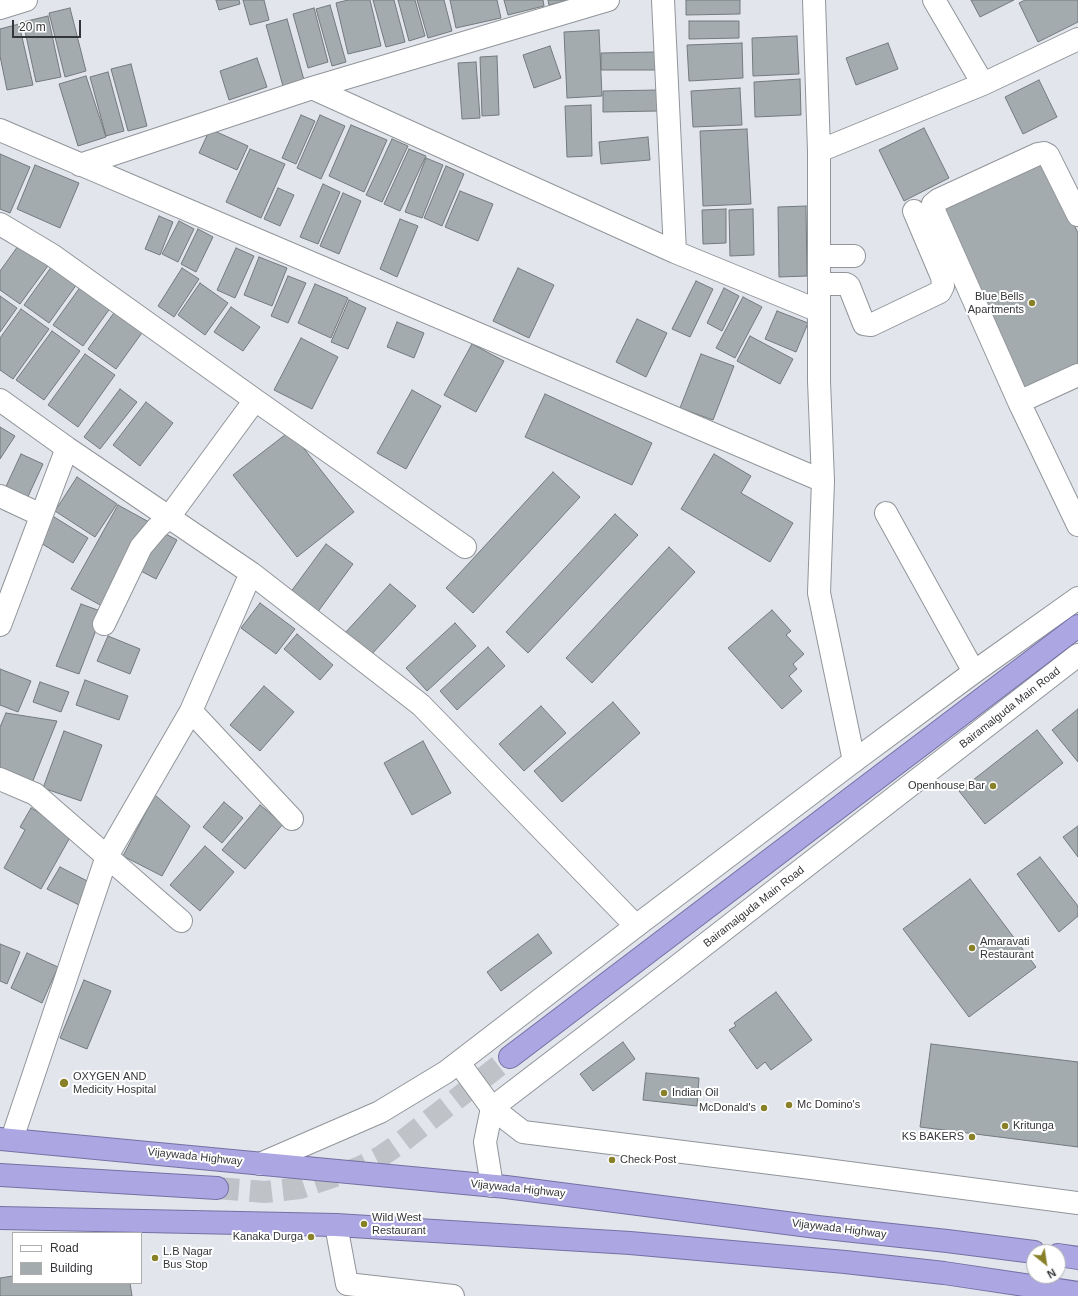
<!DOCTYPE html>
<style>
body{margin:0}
#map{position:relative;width:1078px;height:1296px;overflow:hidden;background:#e2e6ec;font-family:Helvetica,sans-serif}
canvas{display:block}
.legend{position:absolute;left:12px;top:1232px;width:130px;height:52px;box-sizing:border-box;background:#fff;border:1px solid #aeaeaf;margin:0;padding:5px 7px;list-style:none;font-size:12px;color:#343538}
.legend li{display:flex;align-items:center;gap:8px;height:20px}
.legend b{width:20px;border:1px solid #aeaeaf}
.north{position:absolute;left:1026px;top:1244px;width:40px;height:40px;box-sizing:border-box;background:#fff;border:1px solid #aeaeaf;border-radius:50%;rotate:150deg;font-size:11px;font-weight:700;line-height:16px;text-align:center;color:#343538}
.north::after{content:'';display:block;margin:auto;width:14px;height:18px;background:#898128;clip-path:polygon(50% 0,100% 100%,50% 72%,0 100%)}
.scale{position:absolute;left:12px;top:20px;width:69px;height:18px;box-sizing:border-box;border:2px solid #343538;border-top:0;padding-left:5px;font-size:12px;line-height:14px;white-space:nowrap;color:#343538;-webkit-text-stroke:3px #fff;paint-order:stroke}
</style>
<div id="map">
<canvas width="1078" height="1296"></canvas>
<ul class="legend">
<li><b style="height:5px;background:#fff"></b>Road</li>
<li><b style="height:11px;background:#a4abae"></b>Building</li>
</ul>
<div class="north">N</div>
<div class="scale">20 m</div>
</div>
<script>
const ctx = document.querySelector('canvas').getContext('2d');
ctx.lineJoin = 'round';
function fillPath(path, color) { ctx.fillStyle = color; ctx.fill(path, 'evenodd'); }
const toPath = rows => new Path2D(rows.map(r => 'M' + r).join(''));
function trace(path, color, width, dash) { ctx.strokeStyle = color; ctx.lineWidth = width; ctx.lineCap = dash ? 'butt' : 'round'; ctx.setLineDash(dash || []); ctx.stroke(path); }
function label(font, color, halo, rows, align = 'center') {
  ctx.font = font + ' Helvetica,sans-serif'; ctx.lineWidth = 4; ctx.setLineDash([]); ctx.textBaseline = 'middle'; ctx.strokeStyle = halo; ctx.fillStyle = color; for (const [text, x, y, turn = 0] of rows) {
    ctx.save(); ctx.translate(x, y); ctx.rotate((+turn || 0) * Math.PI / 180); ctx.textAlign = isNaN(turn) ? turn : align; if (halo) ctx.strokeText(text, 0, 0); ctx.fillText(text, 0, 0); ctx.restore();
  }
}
const building = toPath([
 [216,0,239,0,240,4,219,10,216,0],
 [243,0,264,0,269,20,250,25,243,0],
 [348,0,370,0,381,46,348,54,336,3,348,0],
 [373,0,394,0,405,42,386,47,373,0],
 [398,0,415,0,425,36,409,41,398,0],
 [417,0,444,0,452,31,428,38,417,0],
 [450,0,497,0,501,18,456,28,450,0],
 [504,0,543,0,544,6,508,15,504,0],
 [548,0,568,0,549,5,548,0],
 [686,0,740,0,740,14,686,15,686,0],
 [971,0,1014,0,980,17,971,0],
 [1025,0,1078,0,1078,22,1038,42,1019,3,1025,0],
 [330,5,346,62,332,66,316,9,330,5],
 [70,8,86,71,65,77,49,13,70,8],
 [314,8,328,62,308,68,293,14,314,8],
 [48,16,61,77,36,82,23,22,48,16],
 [287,19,304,80,283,86,266,25,287,19],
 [689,21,739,21,739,38,689,39,689,21],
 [19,24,33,85,7,90,0,56,0,29,19,24],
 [599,30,602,96,567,98,564,32,599,30],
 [797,36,799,74,753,76,752,38,797,36],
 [742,43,743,78,689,81,687,45,742,43],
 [888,43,898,69,856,85,846,58,888,43],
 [550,46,561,78,534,88,523,55,550,46],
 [656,52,656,70,601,70,601,53,656,52],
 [497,56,499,115,482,116,480,57,497,56],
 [257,58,267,87,229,100,220,71,257,58],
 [476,62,480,118,462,119,458,63,476,62],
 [131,64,147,126,128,131,111,69,131,64],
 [108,72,124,131,106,136,90,77,108,72],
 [86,76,106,137,78,146,59,84,86,76],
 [800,79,801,115,755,117,754,82,800,79],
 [1039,80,1057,117,1023,134,1005,97,1039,80],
 [740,88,742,125,693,127,691,91,740,88],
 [658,90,658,111,603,112,603,91,658,90],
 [591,105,592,156,567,157,565,106,591,105],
 [301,115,315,121,296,164,282,158,301,115],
 [320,115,345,126,321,179,297,168,320,115],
 [351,125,387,140,364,192,329,176,351,125],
 [924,128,949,178,904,201,879,150,924,128],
 [210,129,248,146,237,170,199,153,210,129],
 [747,129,751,204,703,206,700,131,747,129],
 [648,137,650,160,601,164,599,142,648,137],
 [392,139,408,146,382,202,366,195,392,139],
 [250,149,285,164,261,218,226,202,250,149],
 [409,149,426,156,400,211,384,204,409,149],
 [0,154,30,167,10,213,0,209,0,154],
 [426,158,443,165,422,218,405,212,426,158],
 [1041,158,1078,233,1078,372,1028,395,941,203,1041,158],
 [35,165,79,183,60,228,17,209,35,165],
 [446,166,464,174,442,226,424,218,446,166],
 [323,184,340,192,318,244,300,237,323,184],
 [278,188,294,195,280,226,264,219,278,188],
 [460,191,493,204,478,241,445,227,460,191],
 [343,193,361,201,339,254,320,246,343,193],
 [806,206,807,276,779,277,778,207,806,206],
 [726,209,726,243,703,244,702,210,726,209],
 [753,209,754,255,730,256,729,210,753,209],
 [159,216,173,222,160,255,145,249,159,216],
 [400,219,418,226,397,277,380,269,400,219],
 [179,221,194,229,178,262,162,254,179,221],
 [198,229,213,237,196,272,181,264,198,229],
 [21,242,50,263,20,304,0,290,0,271,21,242],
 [236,248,254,256,235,298,217,290,236,248],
 [259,257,287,268,272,306,244,295,259,257],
 [52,266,77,284,49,323,24,305,52,266],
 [182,268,199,279,174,317,158,306,182,268],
 [518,268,554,285,529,338,493,321,518,268],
 [288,276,306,283,288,323,271,316,288,276],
 [696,281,713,289,690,337,672,329,696,281],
 [200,283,228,303,205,335,178,315,200,283],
 [315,284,348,298,331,338,298,323,315,284],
 [81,286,111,307,83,346,53,325,81,286],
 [724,288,739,296,722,331,707,323,724,288],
 [0,296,17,308,0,332,0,296],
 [743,297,762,307,735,358,716,348,743,297],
 [349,300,366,308,348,349,331,342,349,300],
 [231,307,260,327,243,351,214,332,231,307],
 [21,309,49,329,13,379,0,370,0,338,21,309],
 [116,310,144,330,116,369,88,349,116,310],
 [777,311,808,323,796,352,765,339,777,311],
 [637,319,667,333,646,377,616,362,637,319],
 [397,322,424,333,414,358,387,347,397,322],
 [52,331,80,351,44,400,16,380,52,331],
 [750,336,793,359,780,384,737,361,750,336],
 [301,338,338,357,312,409,274,390,301,338],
 [472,344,504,361,476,412,444,395,472,344],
 [85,354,115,375,78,427,48,405,85,354],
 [701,354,734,366,713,420,680,408,701,354],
 [120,389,137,402,100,449,84,437,120,389],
 [412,390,441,406,406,469,377,453,412,390],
 [545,394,652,443,632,485,525,437,545,394],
 [146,402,173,423,140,466,113,445,146,402],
 [0,427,15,436,0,459,0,427],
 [290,431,354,512,297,557,233,475,290,431],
 [21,454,43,464,25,503,3,493,21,454],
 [714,454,751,476,741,493,793,523,770,562,681,509,714,454],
 [553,472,580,497,473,613,446,588,553,472],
 [77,477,117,504,95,537,55,511,77,477],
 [118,505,149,522,102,606,71,589,118,505],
 [615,514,638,535,528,653,506,632,615,514],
 [51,515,88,538,73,563,36,540,51,515],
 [160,531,177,540,156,579,139,570,160,531],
 [326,544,353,564,317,613,290,593,326,544],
 [669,547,695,572,592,683,566,658,669,547],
 [390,584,416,606,370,656,345,633,390,584],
 [260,603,295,629,276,654,241,628,260,603],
 [81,604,103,612,79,674,56,666,81,604],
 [772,610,791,631,786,635,804,654,793,664,797,669,789,676,802,691,782,709,728,648,772,610],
 [455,623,476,646,427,691,406,668,455,623],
 [297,634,333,665,320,680,284,649,297,634],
 [108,636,140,649,130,674,97,661,108,636],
 [488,647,505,666,457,710,440,691,488,647],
 [0,669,31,681,18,712,0,705,0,669],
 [85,680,128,696,119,720,76,705,85,680],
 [40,682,69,692,61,712,33,702,40,682],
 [264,686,294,712,260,751,230,725,264,686],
 [613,702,640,733,562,802,534,771,613,702],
 [541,706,566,733,524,771,499,744,541,706],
 [1078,709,1078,762,1052,730,1078,709],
 [6,713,57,721,32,783,0,771,0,727,6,713],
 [1037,730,1063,763,985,824,959,791,1037,730],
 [64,731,102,745,81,801,43,788,64,731],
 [423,741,451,793,412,815,384,763,423,741],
 [155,795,190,826,162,876,123,856,155,795],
 [224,802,243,818,222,843,203,827,224,802],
 [260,805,283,824,245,869,222,850,260,805],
 [31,808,73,832,41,889,4,868,25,830,20,827,31,808],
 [1078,826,1078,857,1063,837,1078,826],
 [205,846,234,872,200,911,170,885,205,846],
 [1040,857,1078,906,1078,916,1059,932,1017,874,1040,857],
 [60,867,93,884,81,906,47,889,60,867],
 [970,879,1036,967,969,1017,903,929,970,879],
 [538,934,552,953,501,991,487,972,538,934],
 [0,944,20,952,7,984,0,981,0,944],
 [27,953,58,967,42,1003,11,988,27,953],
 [84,980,111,991,87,1049,60,1038,84,980],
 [776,992,812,1040,771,1070,765,1062,757,1069,729,1030,736,1026,734,1023,776,992],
 [623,1042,635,1059,593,1091,580,1074,623,1042],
 [931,1044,1078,1062,1078,1147,920,1127,931,1044],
 [646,1073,699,1078,697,1106,643,1100,646,1073],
 [13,1276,13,1283,130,1283,132,1296,0,1296,0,1278,13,1276]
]);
fillPath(building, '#a4abae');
trace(building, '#737a7d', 1);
trace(toPath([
 [217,1188,265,1192,300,1188,358,1168,380,1157,399,1144,510,1057]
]), '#bfc3c8', 22, [22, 11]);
const minor = toPath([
 [663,0,675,252],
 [814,0,819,151,819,381,823,481],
 [934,0,983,84],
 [0,8,26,0],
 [312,88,608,0],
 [0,130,823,481,819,593,854,761],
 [819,151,983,84,1078,39],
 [80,165,312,88,675,252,819,311],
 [1078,215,1048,155,1044,153,1038,154,938,200,933,204,935,213,1019,402,1078,525],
 [0,224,52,255,255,400],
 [819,256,854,256],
 [819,284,846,284,849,286,864,324,871,325,940,292,943,286,942,277,914,211],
 [0,400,67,448,251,573,421,705,636,926],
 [1019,402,1078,375],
 [0,496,41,515],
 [886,513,974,672],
 [104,624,141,547,157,528,169,517,255,400,465,547],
 [0,625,67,448],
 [191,711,292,819],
 [0,779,35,794,181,921],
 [12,1139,107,856,191,711,251,573]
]);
const tertiary = toPath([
 [459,1063,492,1108,523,1132,811,1168,1078,1203],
 [336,1225,347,1284,453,1296]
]);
const secondary = toPath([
 [260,1164,380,1112,446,1072,636,926,854,761,974,672,1078,598],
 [492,1186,485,1142,492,1108,671,971,1078,655]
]);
const trunk = toPath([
 [510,1057,1078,626],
 [0,1139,506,1187,817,1227,947,1241,1034,1252],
 [0,1175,217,1188],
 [0,1218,336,1225,630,1243,845,1262,944,1273,1078,1293],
 [1058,1255,1078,1258]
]);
trace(minor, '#91959a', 24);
trace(tertiary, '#91959a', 24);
trace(secondary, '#91959a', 24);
trace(trunk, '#7570a3', 24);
trace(minor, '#fff', 22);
trace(tertiary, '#fff', 22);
trace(secondary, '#fff', 22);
trace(trunk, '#aca6e3', 22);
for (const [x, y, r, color] of [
 [1032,303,4,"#898128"],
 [993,786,4,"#898128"],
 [972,948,4,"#898128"],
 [64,1083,5,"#898128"],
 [664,1093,4,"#898128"],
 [789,1105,4,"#898128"],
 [764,1108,4,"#898128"],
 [1005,1126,4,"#898128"],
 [972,1137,4,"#898128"],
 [612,1160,4,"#898128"],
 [364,1224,4,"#898128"],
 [311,1237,4,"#898128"],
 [155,1258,4,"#898128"]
]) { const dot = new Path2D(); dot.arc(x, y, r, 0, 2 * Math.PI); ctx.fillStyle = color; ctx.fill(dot); trace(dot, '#fff', 1.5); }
label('11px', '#343538', '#fff', [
 ["Blue Bells",1024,297,"right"],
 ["Apartments",1024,310,"right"],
 ["Openhouse Bar",985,786,"right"],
 ["Amaravati",980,942],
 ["Restaurant",980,955],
 ["OXYGEN AND",73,1077],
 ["Medicity Hospital",73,1090],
 ["Indian Oil",672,1093],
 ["Mc Domino's",797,1105],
 ["McDonald's",756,1108,"right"],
 ["Kritunga",1013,1126],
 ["KS BAKERS",964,1137,"right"],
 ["Check Post",620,1160],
 ["Wild West",372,1218],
 ["Restaurant",372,1231],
 ["Kanaka Durga",303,1237,"right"],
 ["L.B Nagar",163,1252],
 ["Bus Stop",163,1265]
], 'left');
label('11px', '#343538', '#fff', [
 ["Bairamalguda Main Road",1010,708,-38],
 ["Bairamalguda Main Road",754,907,-38],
 ["Vijaywada Highway",195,1157,6],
 ["Vijaywada Highway",518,1189,6],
 ["Vijaywada Highway",839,1229,7]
]);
</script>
